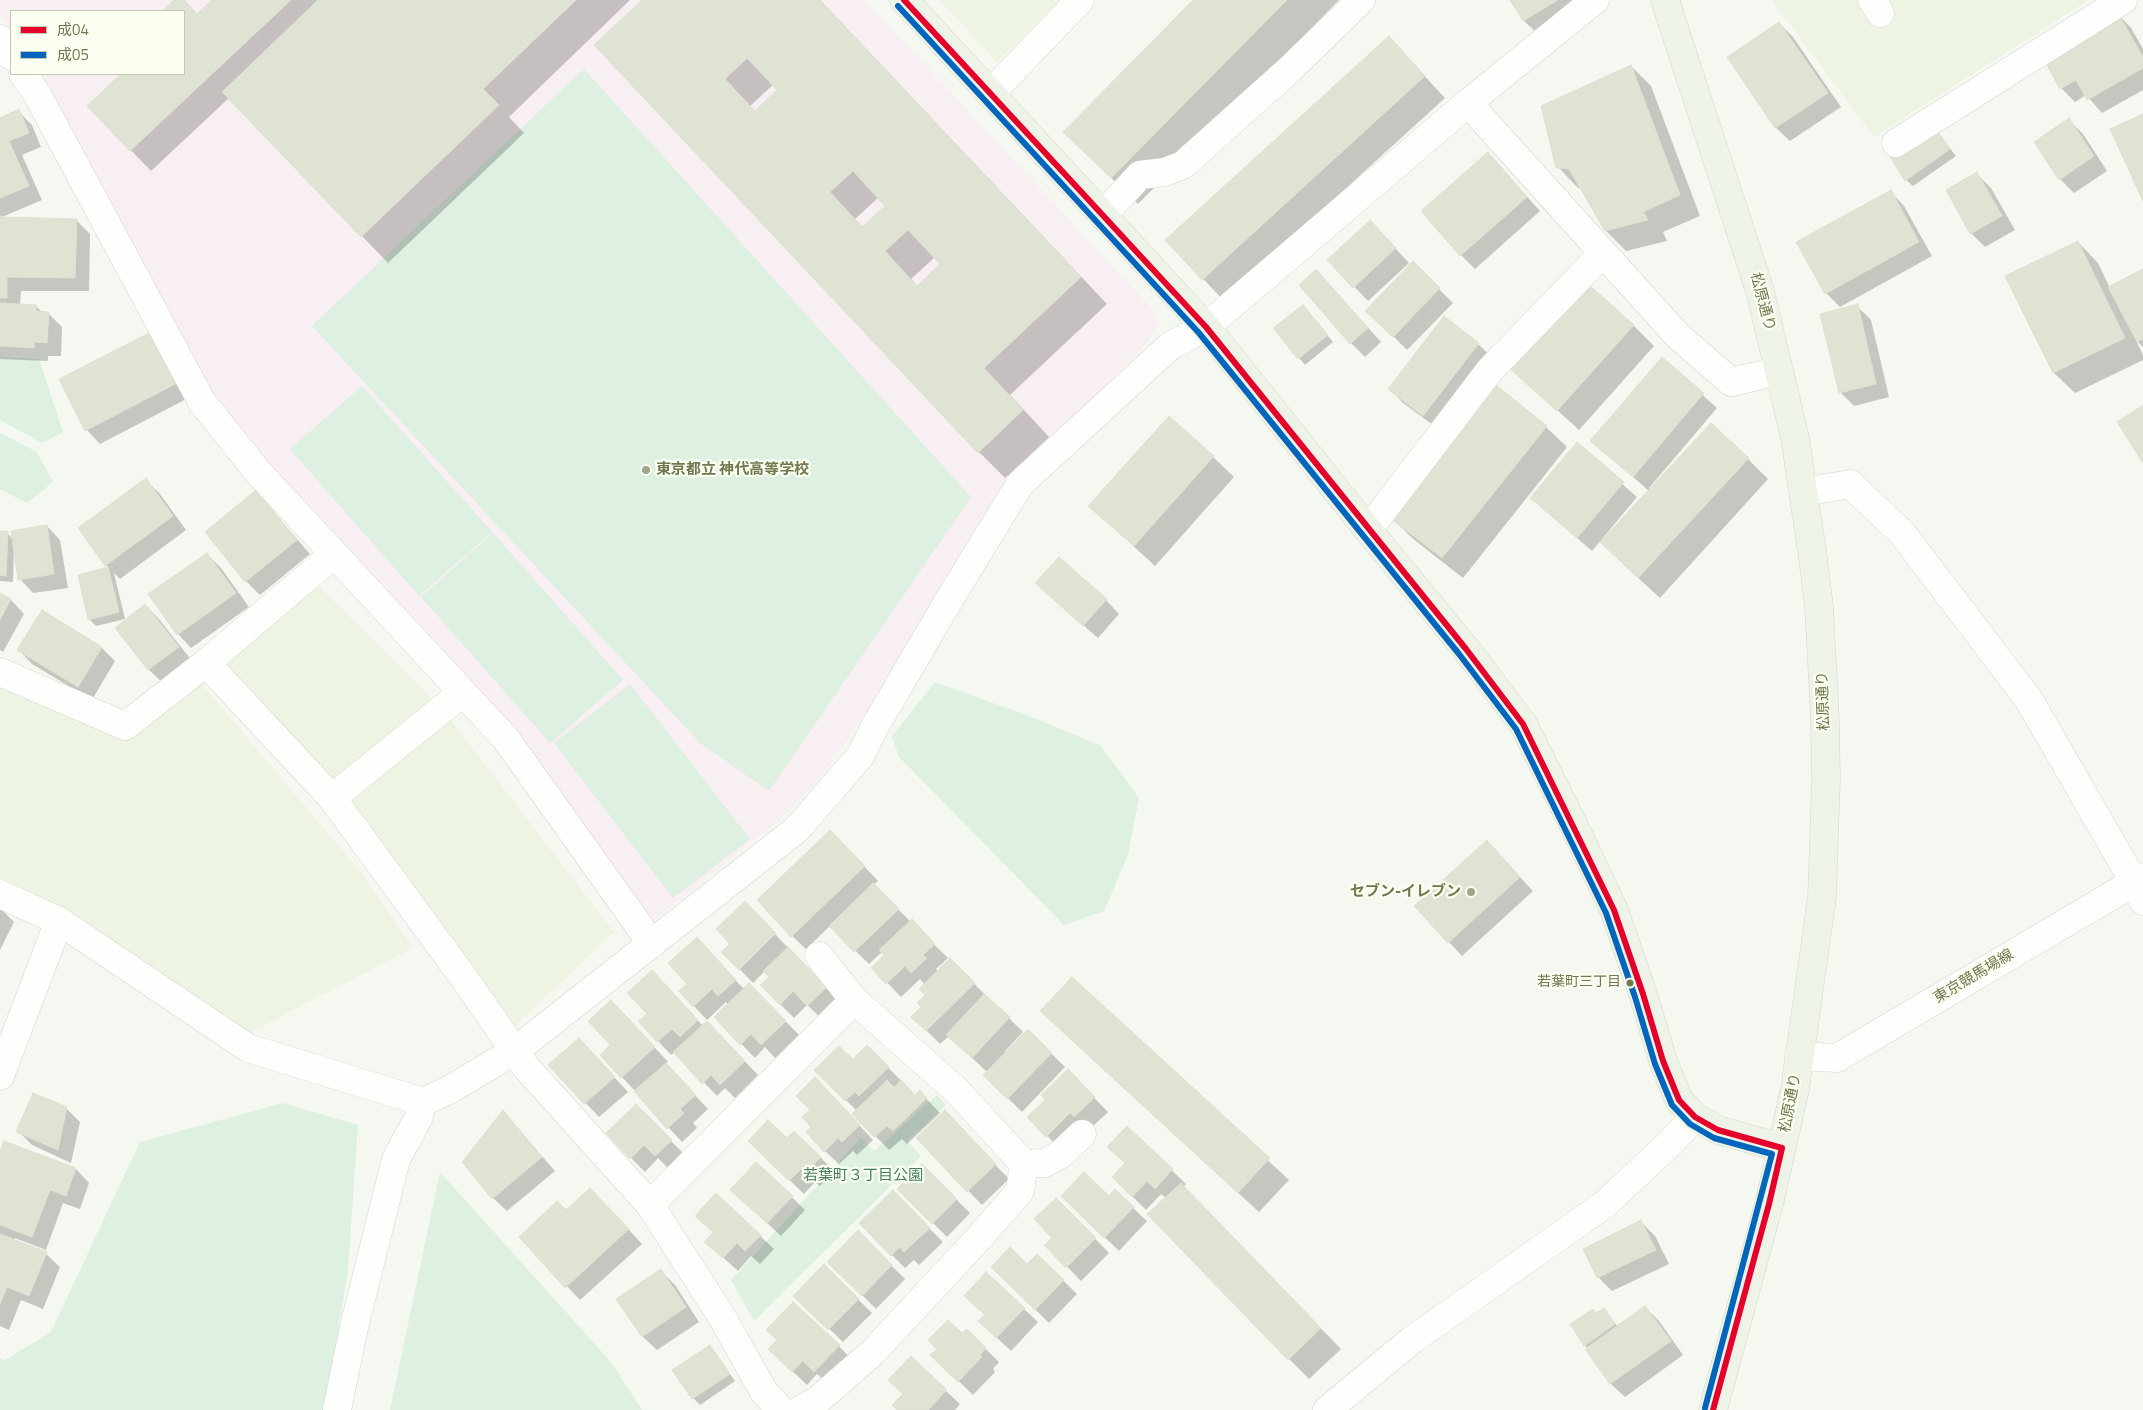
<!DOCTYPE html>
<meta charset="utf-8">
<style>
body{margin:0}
#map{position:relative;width:2143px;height:1410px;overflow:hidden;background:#f5f8f0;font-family:"Titillium Web","Noto Sans JP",sans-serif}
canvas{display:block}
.legend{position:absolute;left:10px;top:10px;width:175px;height:65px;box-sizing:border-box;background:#fafff2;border:1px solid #c4c9b0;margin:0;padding:6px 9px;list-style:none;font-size:15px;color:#72784e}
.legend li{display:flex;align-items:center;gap:10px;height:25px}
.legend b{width:25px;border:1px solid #c4c9b0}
</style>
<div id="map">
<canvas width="2143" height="1410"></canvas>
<ul class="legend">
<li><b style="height:6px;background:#e4002b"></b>成04</li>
<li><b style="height:6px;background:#0065bd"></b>成05</li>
</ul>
</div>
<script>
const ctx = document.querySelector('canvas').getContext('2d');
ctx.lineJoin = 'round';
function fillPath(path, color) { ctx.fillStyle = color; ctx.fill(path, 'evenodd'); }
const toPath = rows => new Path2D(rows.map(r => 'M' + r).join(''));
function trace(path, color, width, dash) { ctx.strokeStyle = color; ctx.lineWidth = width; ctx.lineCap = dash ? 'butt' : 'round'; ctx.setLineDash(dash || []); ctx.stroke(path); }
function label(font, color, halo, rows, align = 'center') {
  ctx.font = font + ' "Titillium Web","Noto Sans JP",sans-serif'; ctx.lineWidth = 4.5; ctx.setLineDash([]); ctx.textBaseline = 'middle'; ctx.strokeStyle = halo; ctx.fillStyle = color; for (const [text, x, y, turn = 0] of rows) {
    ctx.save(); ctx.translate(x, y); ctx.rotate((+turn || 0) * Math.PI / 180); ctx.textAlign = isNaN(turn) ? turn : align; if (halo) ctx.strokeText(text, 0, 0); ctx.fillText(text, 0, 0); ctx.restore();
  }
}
fillPath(toPath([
 [939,0,1060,0,997,62],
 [1772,0,2089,0,1874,137],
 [311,578,441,707,614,932,510,1031,215,661],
 [194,675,360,871,413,948,243,1036,68,909,0,877,0,678,124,732]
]), '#eef4e3');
fillPath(toPath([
 [0,0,865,0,1155,312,1159,326,1146,344,1011,482,883,689,817,783,779,820,654,921,514,728,258,458,214,401,41,74,184,74,184,11,11,11,11,31,0,15]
]), '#f7eff1');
fillPath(toPath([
 [584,69,971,497,769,791,700,743,312,326],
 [0,357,39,359,63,432,42,443,0,420],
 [362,386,492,532,419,596,290,449],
 [0,433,37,452,53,482,27,503,0,489],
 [493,533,623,680,550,743,421,597],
 [935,682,1037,719,1101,746,1139,798,1128,855,1104,911,1064,925,899,757,892,736],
 [630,684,750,839,673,898,554,743],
 [937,1095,946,1105,907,1141,921,1156,754,1321,731,1280,861,1138,874,1151],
 [283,1103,358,1125,348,1270,325,1410,0,1410,0,1358,5,1360,51,1332,140,1142],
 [440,1172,611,1362,642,1410,390,1410]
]), '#ddf0e2');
fillPath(toPath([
 [176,0,182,0,197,16,214,0,630,0,509,117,524,133,388,263,229,98,151,171,88,106,123,74,184,74,184,11,164,11],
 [644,0,820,0,1107,304,1010,395,1049,437,1005,478,979,452],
 [774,84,779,90,755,112,750,106],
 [879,197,887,206,863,228,855,219],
 [935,257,942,264,918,287,911,279],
 [1194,0,1339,0,1138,204,1091,158],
 [1511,0,1579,0,1538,34,1524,21],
 [2118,14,2131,28,2143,49,2143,90,2102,113,2086,95,2075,102,2061,88],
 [1779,23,1793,37,1841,107,1790,141,1776,128,1729,57],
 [1389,38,1445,98,1223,300,1167,240],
 [1631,66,1651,86,1700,216,1663,232,1667,241,1626,251,1606,231,1582,188,1578,188,1558,167],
 [18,111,32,125,41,147,22,155,42,200,2,217,0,215,0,119],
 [2069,120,2083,134,2107,171,2074,193,2060,179],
 [1934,128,1956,156,1913,186,1906,180],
 [1501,168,1540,211,1475,269,1461,255],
 [1977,174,1991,188,2015,230,1985,247,1971,233],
 [1891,192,1904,206,1932,256,1840,307,1826,293],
 [0,219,76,220,90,234,89,291,21,291,20,305,36,306,43,313,48,313,62,327,61,356,48,356,48,361,0,359],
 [1384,236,1409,263,1368,301,1329,260],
 [2078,242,2098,263,2110,288,2143,270,2143,347,2136,340,2143,355,2143,360,2075,393,2054,373,2007,277],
 [1413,263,1453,303,1407,350,1381,324],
 [1316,270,1381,342,1365,357,1351,343],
 [1857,306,1871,320,1889,397,1854,406,1840,392],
 [1309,313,1333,342,1305,365,1275,329],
 [1633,325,1654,346,1579,430,1510,367],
 [154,332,194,395,100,444,87,430],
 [1478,344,1492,357,1437,428,1403,403,1390,389],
 [1662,359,1717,408,1649,488,1651,490,1748,459,1768,479,1660,598,1622,563,1649,491,1592,441],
 [1546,427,1567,447,1463,578,1412,538,1392,518],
 [1577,444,1637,497,1592,551,1531,498],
 [1213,457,1234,477,1155,566,1090,506],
 [146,480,160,494,186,530,120,579,114,573,125,619,96,626,89,619,79,576,109,568,106,565],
 [256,492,310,554,260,595,246,581],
 [47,526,60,540,68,588,33,593,20,579,14,547,13,582,0,581,0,532,7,533,14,540],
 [207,554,221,568,249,607,191,648,178,634],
 [0,594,11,600,24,614,3,652,0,650],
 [1051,597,1106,600,1119,614,1098,638],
 [145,605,159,619,192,661,163,683,149,670,117,628],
 [102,648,115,661,92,700,32,664,19,650],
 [844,845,878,881,873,885,948,958,936,969,938,972,950,960,1023,1032,1005,1051,1007,1052,1028,1031,1065,1067,1022,1112,984,1075,987,1072,949,1036,940,1044,913,1017,922,1007,926,995,925,985,920,979,901,997,873,968,885,956,882,952,869,964,830,926,806,949,792,936],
 [1500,856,1533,891,1462,956,1449,942],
 [745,903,840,1002,821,1018,807,1005,794,1018,780,1004,771,977,765,971,753,983,723,952,732,944],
 [0,908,14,922,0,950],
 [710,953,744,989,763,998,799,1035,775,1058,765,1047,755,1058,715,1017,728,1005,726,1002,707,1020,694,1006,689,984],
 [1072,978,1289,1180,1259,1212,1062,1031],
 [666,985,703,1026,721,1036,758,1075,735,1098,725,1088,717,1096,675,1052,671,1055,658,1041,648,1014],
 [625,1015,668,1062,665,1064,708,1109,693,1123,697,1128,682,1142,622,1077,612,1045],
 [867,1046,916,1096,920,1092,940,1113,907,1144,902,1139,889,1150,854,1114,857,1111,816,1070,853,1060],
 [592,1053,628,1092,599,1117,550,1065],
 [1068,1071,1108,1112,1089,1130,1060,1149,1029,1117,1047,1100],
 [829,1093,873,1140,857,1155,853,1151,839,1164,825,1151,813,1127],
 [636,1106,685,1155,669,1169,658,1158,645,1172,631,1158],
 [66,1108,80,1122,71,1163,32,1145,18,1131],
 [503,1112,555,1171,507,1211,493,1198],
 [958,1126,1009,1179,982,1205,917,1138],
 [1127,1127,1186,1184,1183,1187,1341,1349,1309,1379,1289,1359,1166,1198,1161,1194,1146,1210,1113,1177,1126,1164],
 [787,1140,820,1157,834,1171,820,1186,815,1182,804,1194,763,1155],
 [0,1154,76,1169,89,1183,80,1209,63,1203,46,1250,15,1238,14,1240,46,1254,60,1267,43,1309,21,1300,9,1330,0,1326],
 [922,1166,970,1213,947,1237,899,1189],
 [732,1190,792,1197,805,1210,781,1236],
 [893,1192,943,1242,919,1265,914,1260,905,1268,892,1255],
 [1062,1196,1109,1198,1133,1208,1147,1221,1119,1251],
 [1056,1199,1109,1253,1081,1281,1046,1245,1053,1238],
 [604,1203,642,1244,580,1300,520,1237],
 [1641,1222,1655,1236,1669,1264,1612,1291,1598,1277],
 [858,1232,905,1279,876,1309,829,1262],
 [760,1236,774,1249,760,1264,751,1256,738,1271,706,1242],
 [1037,1255,1077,1294,1049,1323,992,1267,1027,1266],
 [824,1266,872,1313,843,1342,795,1296],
 [661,1271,675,1285,699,1322,657,1350,643,1337,617,1299],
 [965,1296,1024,1309,1038,1322,1011,1351,994,1335,986,1316],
 [1645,1307,1659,1321,1683,1355,1625,1397,1611,1384,1585,1345,1597,1314,1604,1309,1618,1327],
 [967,1331,999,1362,993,1369,995,1372,973,1395,932,1355],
 [710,1346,735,1381,700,1405,693,1398],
 [839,1346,852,1360,829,1385,817,1374,807,1385,783,1362],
 [946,1391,960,1404,955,1410,899,1410]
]), '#0003');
const building = toPath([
 [174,0,184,0,197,14,212,0,291,0,130,151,87,106,121,74,184,74,184,11,162,11,174,0],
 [318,0,576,0,483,89,499,105,361,237,222,92,318,0],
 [642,0,820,0,1081,277,984,368,1023,410,978,453,594,45,642,0],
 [747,58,777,90,755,111,725,79,747,58],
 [853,171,885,206,862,227,830,192,853,171],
 [908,230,940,264,917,286,885,251,908,230],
 [1193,0,1287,0,1111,178,1063,132,1193,0],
 [1510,0,1558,0,1523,21,1510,0],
 [2118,13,2143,57,2143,68,2087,100,2076,80,2060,89,2042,56,2118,13],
 [1779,22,1828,93,1775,128,1727,57,1779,22],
 [1389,36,1425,76,1202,280,1165,240,1389,36],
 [1631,65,1680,195,1643,212,1648,220,1605,231,1569,169,1556,168,1541,106,1631,65],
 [19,109,29,133,9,141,29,186,0,198,0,118,19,109],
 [2143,114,2143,201,2110,129,2143,114],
 [2069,118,2094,156,2059,180,2034,142,2069,118],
 [1934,126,1950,149,1905,181,1890,157,1934,126],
 [1488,152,1527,197,1460,256,1421,211,1488,152],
 [1977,172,2002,216,1970,234,1946,190,1977,172],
 [1891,190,1919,242,1825,294,1796,242,1891,190],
 [0,217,77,219,75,278,7,277,7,298,0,298,0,217],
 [1370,220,1396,248,1353,288,1327,260,1370,220],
 [2078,241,2125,338,2053,373,2005,276,2078,241],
 [1413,261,1440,288,1393,337,1365,311,1413,261],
 [1316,269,1368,328,1350,344,1299,285,1316,269],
 [2143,269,2143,339,2137,342,2108,287,2143,269],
 [1585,281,1634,325,1557,411,1508,367,1585,281],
 [0,303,36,305,36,311,49,312,47,343,35,342,34,348,0,346,0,303],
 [1858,304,1876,384,1839,393,1820,314,1858,304],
 [1303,305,1328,335,1298,359,1273,328,1303,305],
 [1444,316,1479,343,1423,416,1388,389,1444,316],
 [155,330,181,381,85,431,59,379,155,330],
 [1662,357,1704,393,1633,477,1590,441,1662,357],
 [1496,385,1547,426,1442,558,1390,518,1496,385],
 [2143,405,2143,463,2117,422,2143,405],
 [1169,416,1214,456,1134,546,1088,506,1169,416],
 [1711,423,1749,458,1638,578,1600,542,1711,423],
 [1577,442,1624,482,1577,538,1530,498,1577,442],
 [146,478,173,516,105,566,78,528,146,478],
 [256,490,297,540,245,582,205,532,256,490],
 [47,525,54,574,18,580,11,531,47,525],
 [0,531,8,531,6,576,0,575,0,531],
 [207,553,236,593,177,635,148,594,207,553],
 [1059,557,1107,599,1083,626,1035,583,1059,557],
 [108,567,119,612,88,620,78,575,108,567],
 [0,593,11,599,0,620,0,593],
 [145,604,179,647,148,670,115,628,145,604],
 [42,610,102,647,78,687,17,650,42,610],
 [830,830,865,866,791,937,757,900,830,830],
 [1487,840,1520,877,1448,943,1414,906,1487,840],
 [873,883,899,909,854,952,829,926,873,883],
 [745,901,776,933,739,970,721,952,730,944,716,929,745,901],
 [912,919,935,944,923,955,927,958,911,973,905,966,886,984,871,968,884,955,879,950,912,919],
 [697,937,736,980,718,996,712,989,693,1007,679,991,687,984,668,963,697,937],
 [788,947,827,987,807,1006,793,991,780,1005,760,985,769,977,763,971,788,947],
 [950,958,975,983,926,1031,911,1017,921,1007,917,1003,925,995,919,989,950,958],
 [652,970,698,1020,680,1037,672,1029,657,1042,638,1021,647,1014,627,993,652,970],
 [1072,977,1270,1158,1238,1193,1040,1011,1072,977],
 [749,983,786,1021,761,1045,751,1034,740,1045,714,1017,749,983],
 [984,994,1010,1017,972,1058,946,1035,984,994],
 [611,1000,655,1047,621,1078,600,1055,610,1045,588,1021,611,1000],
 [707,1021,745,1061,720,1085,711,1075,702,1084,673,1052,707,1021],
 [1028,1029,1052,1053,1007,1099,983,1075,1028,1029],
 [579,1038,615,1077,584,1104,548,1065,579,1038],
 [867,1045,889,1067,859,1096,855,1092,845,1101,814,1070,839,1046,853,1059,867,1045],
 [666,1063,696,1095,680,1109,684,1113,667,1129,634,1091,666,1063],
 [1068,1069,1095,1097,1074,1117,1070,1113,1046,1137,1027,1117,1045,1100,1041,1095,1068,1069],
 [815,1077,860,1125,842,1142,838,1138,824,1152,806,1132,811,1127,802,1117,810,1110,796,1096,815,1077],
 [887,1080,894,1087,901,1080,915,1095,920,1090,927,1098,893,1131,887,1126,874,1137,852,1114,887,1080],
 [33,1093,67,1107,58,1150,16,1132,33,1093],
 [636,1104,672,1140,655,1156,644,1145,630,1159,606,1133,636,1104],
 [503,1110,542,1157,492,1199,462,1162,503,1110],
 [945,1110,996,1164,967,1192,916,1138,945,1110],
 [768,1120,787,1138,794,1131,821,1157,805,1173,801,1169,789,1181,748,1141,768,1120],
 [1127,1126,1173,1169,1155,1189,1147,1181,1132,1197,1112,1177,1125,1163,1107,1147,1127,1126],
 [4,1141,76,1168,66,1196,50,1190,32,1237,0,1225,0,1151,4,1141],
 [756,1162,793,1196,767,1223,730,1190,756,1162],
 [922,1164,957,1199,932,1224,897,1189,922,1164],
 [1084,1172,1109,1196,1115,1189,1134,1207,1104,1238,1061,1196,1084,1172],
 [1181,1183,1321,1328,1288,1360,1147,1214,1181,1183],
 [590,1188,629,1229,565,1288,519,1237,557,1201,566,1210,590,1188],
 [893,1190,930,1228,904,1252,900,1247,891,1256,859,1223,893,1190],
 [716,1193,761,1235,745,1251,737,1243,723,1258,704,1242,713,1232,695,1216,716,1193],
 [1056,1198,1096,1238,1066,1268,1044,1245,1052,1238,1034,1219,1056,1198],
 [1641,1220,1656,1250,1597,1278,1583,1249,1641,1220],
 [858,1230,892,1265,862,1296,827,1262,858,1230],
 [0,1234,47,1252,29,1296,7,1287,0,1304,0,1234],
 [1010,1247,1027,1264,1037,1254,1064,1280,1035,1310,991,1267,1010,1247],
 [824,1264,859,1299,828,1330,793,1296,824,1264],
 [661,1269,686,1307,642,1337,616,1299,661,1269],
 [986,1272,1025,1308,996,1338,978,1321,985,1315,964,1296,986,1272],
 [793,1302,840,1345,814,1372,803,1361,792,1372,768,1349,777,1340,766,1330,793,1302],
 [1645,1306,1671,1341,1610,1384,1585,1349,1645,1306],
 [1604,1308,1615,1324,1584,1346,1570,1324,1593,1309,1596,1313,1604,1308],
 [948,1320,962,1333,967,1329,986,1348,980,1355,982,1357,958,1382,930,1355,937,1349,928,1340,948,1320],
 [710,1345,730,1374,692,1399,672,1370,710,1345],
 [911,1356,947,1390,928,1410,897,1410,892,1405,903,1394,888,1380,911,1356]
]);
fillPath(building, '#dfe3d4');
trace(building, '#dee1d1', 1);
const minor = toPath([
 [1872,0,1880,13],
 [0,39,11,56],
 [23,74,37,94,202,402,258,472,506,739,652,944],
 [990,94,1080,0],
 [1468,103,1678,336,1731,382,1779,371],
 [1896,143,2123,0],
 [1103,215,1140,175,1165,172,1183,165,1289,70,1361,0],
 [1804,492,1850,484,1902,533,2029,700,2134,882,2143,901],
 [1368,530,1490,370,1603,253],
 [333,555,206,663,332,798,464,978,525,1066,650,1205,722,1317,764,1392,781,1410],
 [0,672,125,726,206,663],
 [332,798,462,693],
 [0,894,59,921,248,1048,423,1102,449,1090,516,1050,797,829,861,755,874,728,949,600,1020,484,1170,346,1206,327,1468,103,1595,0],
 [819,956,854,1000],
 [1799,1056,1837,1058,2143,877],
 [0,1076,59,921],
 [1024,1164,1045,1163,1061,1154,1082,1134],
 [650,1205,854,1000,956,1090,1024,1164,1020,1191,978,1239,873,1352,818,1400,800,1410],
 [337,1410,354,1327,396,1159,418,1119,423,1102],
 [1327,1410,1412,1340,1605,1204,1668,1145,1695,1117]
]);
const major = toPath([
 [904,0,1206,327,1368,530,1466,649,1523,724,1576,830,1614,910,1643,994,1663,1061,1679,1100,1695,1117,1718,1130,1782,1148],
 [1665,0,1760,291,1795,438,1812,551,1819,606,1825,720,1826,779,1822,897,1795,1089,1769,1204,1713,1410]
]);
trace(minor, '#d3d6cb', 29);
trace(major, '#d4d7c8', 29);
trace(minor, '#fefefd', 28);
trace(major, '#eef3e8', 28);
trace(toPath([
 [904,0,1206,327,1466,649,1523,724,1614,910,1643,994,1663,1061,1679,1100,1695,1117,1718,1130,1782,1148,1769,1204,1713,1410]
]), '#e4002b', 6);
trace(toPath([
 [898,6,1199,333,1459,654,1516,729,1606,913,1635,997,1655,1064,1672,1105,1690,1124,1714,1138,1772,1154,1705,1408]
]), '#0065bd', 6);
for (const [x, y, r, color] of [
 [646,470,5,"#a0a587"],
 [1471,892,5,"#a0a587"],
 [1630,983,4.5,"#72784e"]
]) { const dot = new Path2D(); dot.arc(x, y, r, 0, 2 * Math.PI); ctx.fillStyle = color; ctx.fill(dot); trace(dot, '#fafff2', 2); }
label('14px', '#72784e', '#fafff2', [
 ["若葉町三丁目",1621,983]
], 'right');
label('15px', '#72784e', '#fafff2', [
 ["松原通り",1762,302,75],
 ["松原通り",1824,701,-92],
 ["東京競馬場線",1974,977,-31],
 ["松原通り",1791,1103,-79]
]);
label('bold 15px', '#72784e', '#fafff2', [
 ["東京都立 神代高等学校",656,470],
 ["セブン-イレブン",1461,892,"right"]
], 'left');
label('15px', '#467d60', '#fafff2', [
 ["若葉町３丁目公園",863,1176]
]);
</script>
